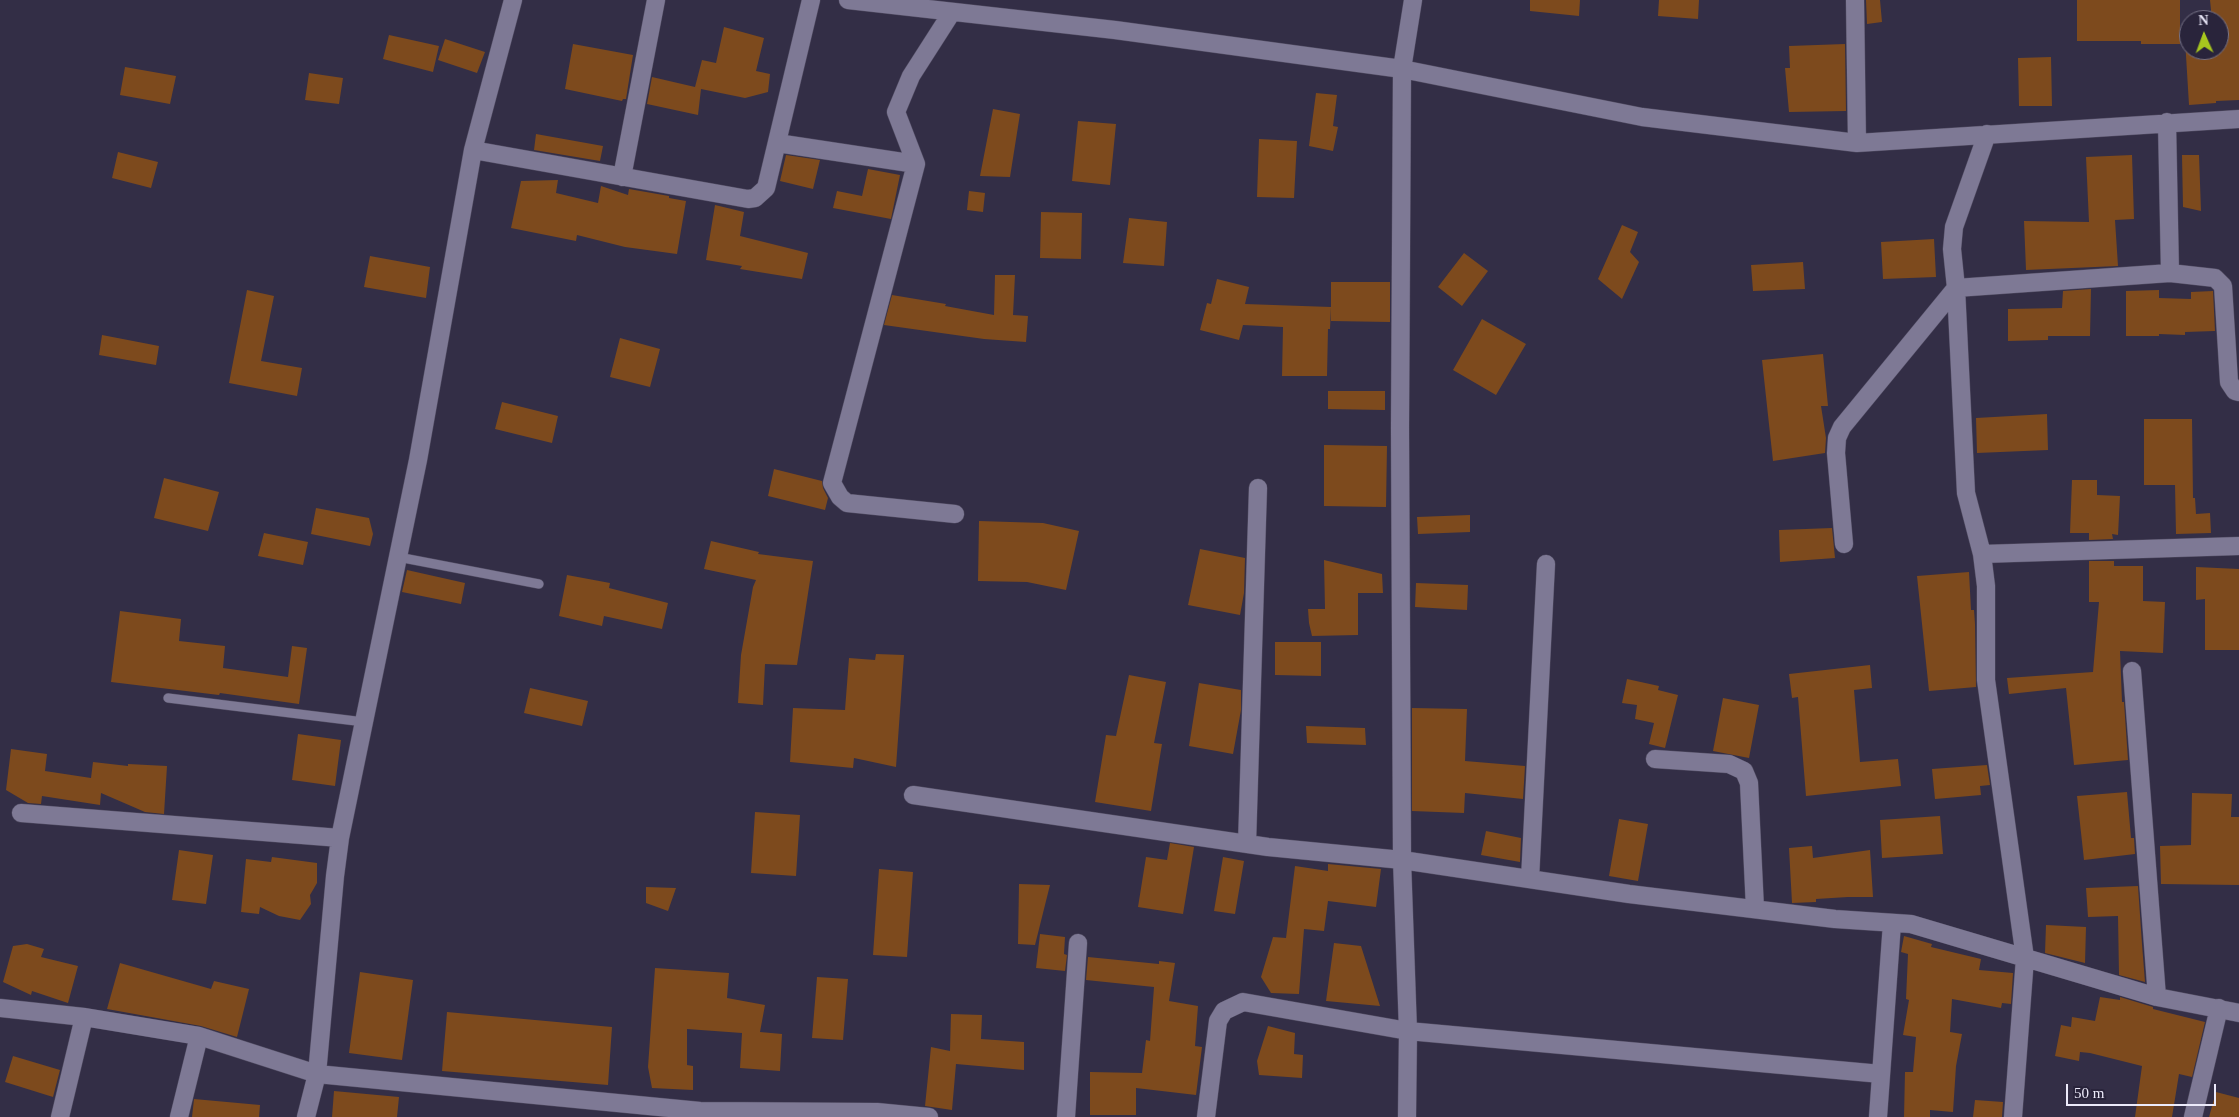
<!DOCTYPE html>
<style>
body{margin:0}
#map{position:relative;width:2239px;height:1117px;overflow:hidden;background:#332e46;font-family:"Times New Roman",serif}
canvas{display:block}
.north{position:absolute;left:2179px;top:10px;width:50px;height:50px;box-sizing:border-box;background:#29243b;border:1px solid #777387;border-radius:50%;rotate:358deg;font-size:14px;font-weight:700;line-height:20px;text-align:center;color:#eceafa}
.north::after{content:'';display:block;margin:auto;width:18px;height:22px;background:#a7c71e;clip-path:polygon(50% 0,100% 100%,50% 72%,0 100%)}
.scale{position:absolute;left:2066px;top:1084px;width:150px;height:22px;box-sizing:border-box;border:2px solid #eceafa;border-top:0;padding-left:6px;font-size:15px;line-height:18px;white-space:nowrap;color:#eceafa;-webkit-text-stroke:4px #29243b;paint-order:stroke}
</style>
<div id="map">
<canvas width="2239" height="1117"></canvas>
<div class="north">N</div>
<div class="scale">50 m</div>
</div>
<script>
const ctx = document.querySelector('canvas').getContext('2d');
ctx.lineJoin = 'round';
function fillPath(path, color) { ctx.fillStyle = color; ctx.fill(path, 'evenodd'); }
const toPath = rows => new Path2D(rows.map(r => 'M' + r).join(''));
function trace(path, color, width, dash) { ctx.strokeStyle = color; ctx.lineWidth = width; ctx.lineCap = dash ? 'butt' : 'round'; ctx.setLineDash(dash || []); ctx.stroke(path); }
fillPath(toPath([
 [1530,0,1580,0,1579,16,1530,11],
 [1659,0,1699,0,1698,19,1658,16],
 [1866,0,1880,0,1882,22,1867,24],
 [2077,0,2180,0,2180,44,2141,44,2141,41,2077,41],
 [2210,0,2239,0,2239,100,2216,101,2216,103,2189,105,2185,39,2189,38,2189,50,2219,50,2219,20,2212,20],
 [724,27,764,38,756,71,770,74,768,92,745,98,701,89,698,115,647,104,652,77,695,87,702,60,716,63],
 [389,35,439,46,433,72,383,59],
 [445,39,485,52,477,73,438,60],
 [573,44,633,55,626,99,623,99,622,101,565,89],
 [1845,44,1846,111,1789,112,1785,68,1790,68,1789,46],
 [2051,57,2052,106,2019,106,2018,58],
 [125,67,176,76,170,104,120,95],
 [309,73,343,78,339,104,305,100],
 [1316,93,1337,95,1333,126,1338,127,1333,151,1309,146],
 [993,109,1020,114,1010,177,980,176],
 [1078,121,1116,124,1110,185,1072,181],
 [536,134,603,146,600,161,534,150],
 [1259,139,1297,141,1294,198,1257,197],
 [118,152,158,162,151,188,112,178],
 [786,155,820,160,813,189,780,181],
 [2132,155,2134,219,2115,220,2118,266,2026,270,2024,221,2089,222,2086,157],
 [2182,155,2199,155,2201,211,2183,207],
 [868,169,900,175,891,219,833,208,837,191,862,196],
 [558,180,556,193,598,203,601,186,628,195,629,189,669,196,669,198,686,201,677,254,625,247,577,235,576,241,511,228,521,181],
 [969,191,985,193,983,212,967,210],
 [715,205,744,212,740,236,808,253,802,279,740,269,742,266,706,260],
 [1041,212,1082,213,1081,259,1040,258],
 [1129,218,1167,222,1164,266,1123,263],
 [1622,225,1638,232,1630,252,1639,262,1622,299,1598,279],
 [1934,239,1936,277,1883,279,1881,242],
 [1464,253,1488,271,1462,306,1438,287],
 [370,256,430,267,426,298,364,287],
 [1803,262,1805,289,1753,291,1751,265],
 [995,275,1015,275,1013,315,1028,316,1026,342,984,339,884,325,892,295,946,304,945,306,994,315],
 [1217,279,1249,287,1245,304,1331,307,1330,329,1328,329,1327,376,1282,376,1283,327,1243,325,1239,340,1200,330,1207,303,1211,304],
 [1331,282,1390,282,1390,322,1331,321],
 [2091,289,2090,336,2048,336,2048,340,2008,341,2008,309,2062,308,2063,291],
 [247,290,274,296,261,361,302,368,297,396,229,383],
 [2159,290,2159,298,2191,299,2191,292,2213,291,2215,331,2185,332,2185,335,2159,334,2159,336,2126,336,2126,291],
 [1482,319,1526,344,1496,395,1453,370],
 [102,335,159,346,156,365,99,355],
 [620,338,660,349,650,387,610,377],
 [1823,354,1828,406,1821,406,1826,438,1825,453,1773,461,1762,360],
 [1328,391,1385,391,1385,410,1328,409],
 [502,402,558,416,552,443,495,429],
 [2047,414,2048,450,1977,453,1976,418],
 [2144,419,2192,419,2193,498,2195,498,2196,514,2210,513,2211,533,2176,534,2175,485,2144,485],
 [1324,445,1387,446,1386,507,1324,506],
 [774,469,822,481,823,488,828,498,825,510,768,496],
 [164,478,219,492,208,531,154,518],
 [2072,480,2097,480,2097,495,2120,496,2118,535,2112,534,2113,539,2089,540,2089,533,2070,533],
 [316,508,369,518,373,534,370,546,311,534],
 [1470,515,1470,532,1418,534,1417,517],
 [979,521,1043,523,1079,531,1066,590,1027,582,978,581],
 [1832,528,1835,558,1780,562,1779,530],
 [264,533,308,542,303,565,258,556],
 [711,541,759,552,758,554,813,561,797,665,765,664,763,705,738,703,741,655,753,587,756,580,704,569],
 [1200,549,1245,558,1244,593,1240,615,1188,605],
 [1324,560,1382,574,1383,593,1358,593,1358,635,1312,636,1309,623,1308,609,1325,609],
 [2089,561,2114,561,2114,566,2143,566,2143,601,2165,602,2163,653,2120,651,2122,702,2124,702,2128,760,2074,765,2066,688,2009,694,2007,678,2093,672,2099,602,2089,602],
 [2196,567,2239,569,2239,650,2205,650,2205,599,2196,600],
 [407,570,465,583,461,604,402,592],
 [1969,572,1971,610,1974,610,1975,624,1976,687,1929,691,1917,576],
 [567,575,610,583,609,588,668,603,662,629,604,616,602,626,559,616],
 [1416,583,1468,585,1467,610,1415,607],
 [120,611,181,619,179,641,225,646,223,668,288,677,292,646,307,648,299,704,220,693,219,695,111,682],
 [1275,642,1321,642,1321,676,1275,675],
 [876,654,904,655,896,767,854,758,853,768,790,762,793,708,845,710,849,658,875,660],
 [1870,665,1872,688,1854,690,1860,762,1898,759,1901,786,1806,796,1798,697,1792,698,1789,674],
 [1129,675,1166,682,1154,743,1162,744,1151,811,1095,802,1106,735,1116,736],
 [1627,679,1659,686,1658,690,1678,695,1665,748,1649,744,1654,723,1635,719,1637,705,1622,703],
 [1199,683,1241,690,1241,710,1233,754,1189,746],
 [530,688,588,701,582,726,524,713],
 [1723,698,1759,705,1749,758,1713,751],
 [1412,708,1467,709,1465,761,1525,766,1523,799,1465,793,1464,813,1412,811],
 [1306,726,1365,728,1366,745,1307,743],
 [298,734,341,740,335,786,292,780],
 [11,749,47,754,45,771,91,778,93,762,128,766,128,764,167,766,164,814,145,812,101,793,100,805,42,796,41,804,28,803,6,790],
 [1987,765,1990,785,1980,786,1981,795,1935,799,1932,769],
 [2127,792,2131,838,2134,838,2135,854,2084,860,2077,796],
 [2192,793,2232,794,2231,817,2239,817,2239,885,2161,884,2160,846,2191,845],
 [755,812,800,815,796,876,751,873],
 [1940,816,1943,854,1882,858,1880,820],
 [1619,819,1648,824,1638,881,1609,876],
 [1486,831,1521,838,1520,862,1481,855],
 [1170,843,1194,847,1183,914,1138,907,1146,857,1167,860],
 [1812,846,1813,858,1870,850,1873,897,1848,897,1816,899,1816,902,1792,903,1789,848],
 [179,850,213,855,206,904,172,900],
 [272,857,317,863,317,883,310,895,311,904,300,920,279,916,260,907,259,914,241,912,246,859,271,862],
 [1223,857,1244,861,1235,914,1214,911],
 [1328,864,1381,869,1376,907,1328,901,1324,931,1304,929,1299,994,1271,993,1261,977,1273,937,1286,938,1295,866,1328,871],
 [879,869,913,872,907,957,873,955],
 [1019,884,1050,885,1035,945,1018,944],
 [2138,886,2142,944,2145,982,2119,975,2118,916,2088,917,2086,888],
 [646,887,676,888,668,911,646,903],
 [2046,925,2086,927,2085,963,2045,953],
 [1040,934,1065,937,1064,954,1067,955,1065,971,1036,968],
 [1904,936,1932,944,1931,947,1981,959,1979,970,2013,973,2011,1004,2002,1003,2001,1008,1952,999,1950,1032,1962,1034,1956,1066,1953,1112,1930,1110,1930,1117,1904,1117,1905,1072,1913,1072,1916,1037,1903,1035,1909,1000,1906,999,1908,954,1901,952],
 [1334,943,1361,946,1380,1006,1326,1001],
 [27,944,44,949,41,957,78,966,68,1003,32,991,31,995,3,982,13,946],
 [1088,957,1159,964,1159,961,1175,963,1169,1001,1198,1006,1195,1046,1202,1047,1196,1095,1136,1088,1136,1115,1090,1115,1090,1072,1142,1073,1146,1040,1150,1041,1154,987,1086,980],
 [120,963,211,989,214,981,249,989,237,1037,201,1026,107,1009],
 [655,968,729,973,727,998,765,1005,760,1032,782,1034,780,1071,740,1068,742,1033,687,1029,687,1065,693,1066,693,1090,652,1088,648,1067],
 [360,972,413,980,402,1060,349,1053],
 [817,977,848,979,843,1040,812,1038],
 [2100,997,2120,1000,2120,997,2153,1007,2153,1009,2205,1022,2192,1077,2179,1074,2172,1117,2135,1117,2142,1066,2090,1053,2080,1052,2079,1061,2055,1056,2061,1025,2071,1027,2072,1017,2095,1021],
 [447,1012,612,1027,608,1085,442,1071],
 [951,1014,982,1015,981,1039,1024,1042,1024,1070,956,1064,952,1110,925,1106,931,1047,950,1051],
 [1268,1026,1295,1033,1294,1054,1303,1055,1302,1078,1259,1075,1257,1061],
 [13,1056,60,1070,53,1097,5,1082],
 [334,1091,399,1097,397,1117,332,1117],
 [2216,1092,2239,1098,2239,1117,2209,1117],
 [194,1099,260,1105,259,1117,192,1117],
 [1975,1100,2003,1102,2002,1117,1973,1117]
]), '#7d4a1d');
const service = toPath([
 [398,557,539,584],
 [168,698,364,722]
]);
const minor = toPath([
 [848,0,1115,30,1402,69,1642,117,1857,143,2239,119],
 [1855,0,1857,143],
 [952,12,911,76,896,112,916,164,832,483,840,497,847,503,955,514],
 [2167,122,2170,273],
 [1987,134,1954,227,1952,249,1956,288,1966,493,1982,554,1986,586,1986,680,2025,958,2013,1117],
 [777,143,916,164],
 [473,150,748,199,755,198,766,188,811,0],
 [622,177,656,0],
 [1844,544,1836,453,1837,438,1842,427,1956,288,2170,273,2215,278,2223,286,2229,382,2235,391,2239,392],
 [1982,554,2239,546],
 [2132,671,2157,997],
 [1655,759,1729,764,1744,771,1749,783,1755,909],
 [913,795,1268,847,1402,860,1629,894,1835,919,1911,924,2157,997,2239,1013],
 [21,813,340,838],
 [1247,844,1258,488],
 [1530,879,1546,564],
 [0,1008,84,1017,199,1036,317,1074,700,1111,877,1112,929,1117],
 [60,1117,84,1017],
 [179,1117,199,1036],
 [306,1117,317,1074,335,876,340,838,418,460,473,150,513,0],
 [1066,1117,1078,943],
 [1206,1117,1218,1021,1224,1011,1243,1002,1408,1031,1881,1074],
 [1407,1117,1408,1031,1402,860,1400,428,1402,69,1413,0],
 [1878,1117,1892,923],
 [2193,1117,2219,1008]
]);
trace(service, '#514c62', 10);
trace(minor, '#514c62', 19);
trace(service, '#7e7995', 9);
trace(minor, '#7e7995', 18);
</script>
